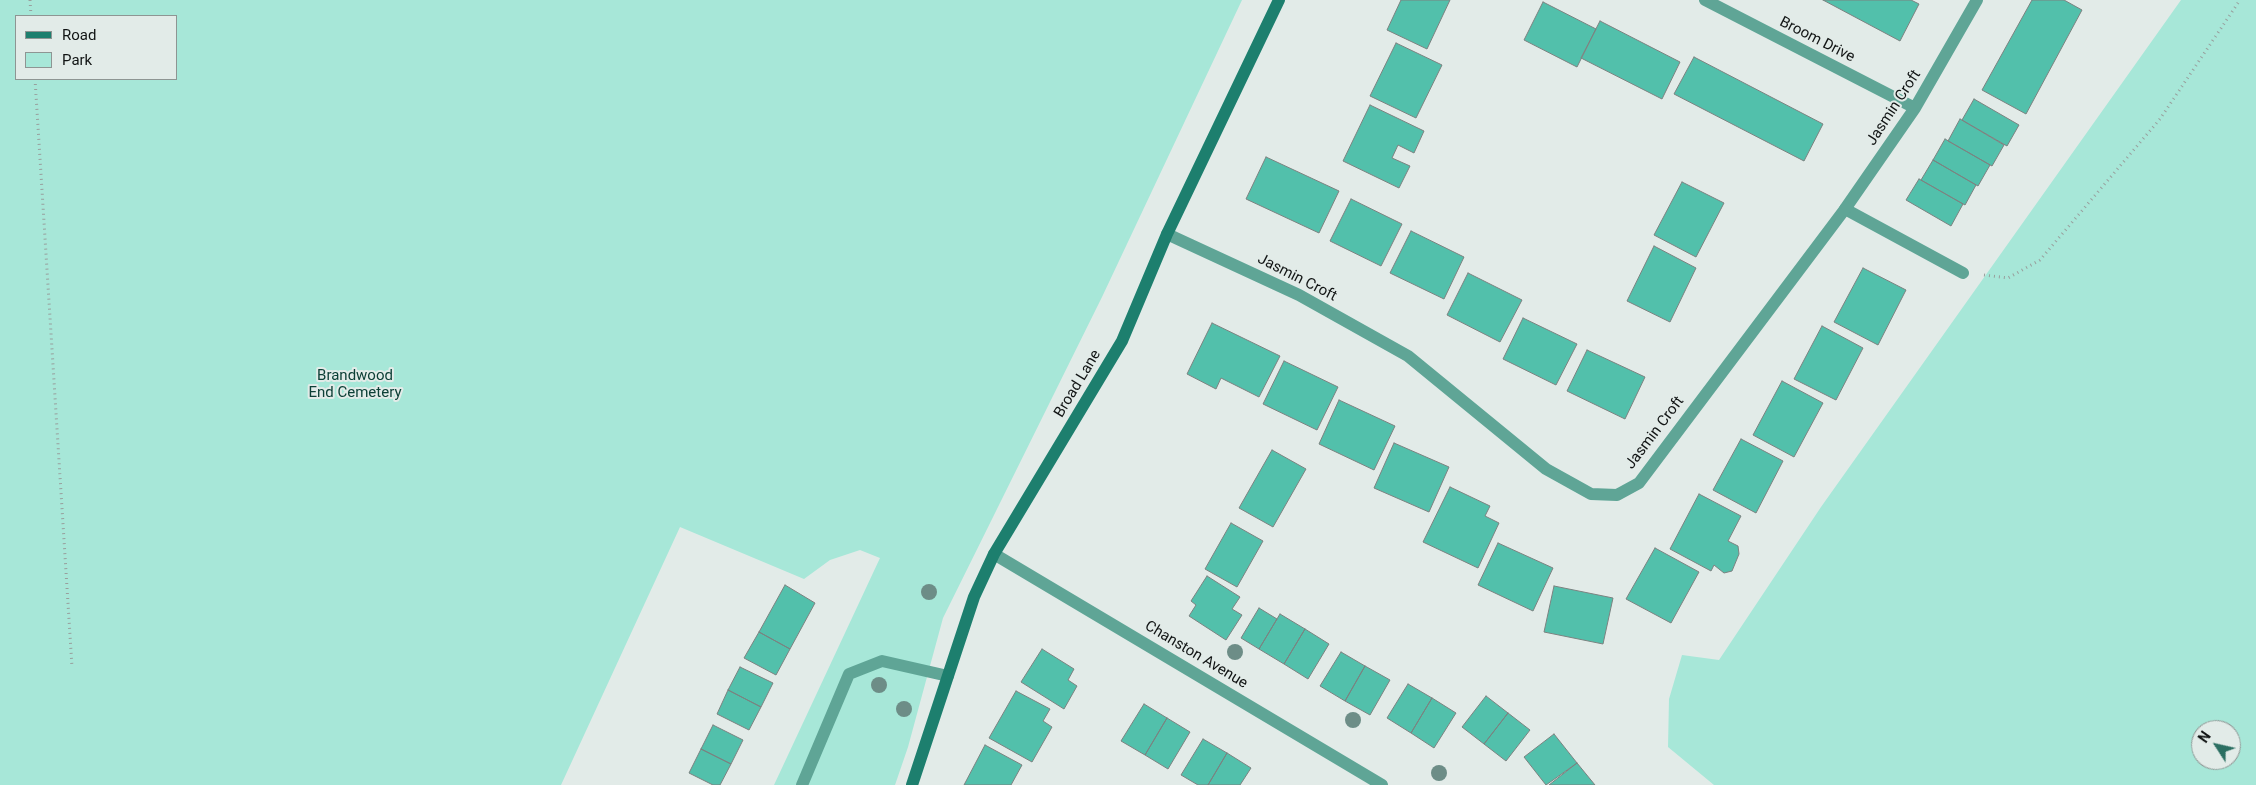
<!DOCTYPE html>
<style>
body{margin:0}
#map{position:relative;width:2256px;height:785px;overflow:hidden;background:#e2ebe8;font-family:Roboto,sans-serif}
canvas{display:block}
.legend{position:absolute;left:15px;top:15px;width:162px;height:65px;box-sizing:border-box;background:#e2ebe8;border:1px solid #8e9593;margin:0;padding:6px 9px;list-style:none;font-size:15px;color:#111414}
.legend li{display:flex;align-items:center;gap:10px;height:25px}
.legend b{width:25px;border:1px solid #8e9593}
.north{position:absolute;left:2191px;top:720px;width:50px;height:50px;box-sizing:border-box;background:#e2ebe8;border:1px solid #8e9593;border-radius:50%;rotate:305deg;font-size:14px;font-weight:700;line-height:20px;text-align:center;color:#111414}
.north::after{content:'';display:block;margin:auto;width:18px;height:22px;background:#2b6f62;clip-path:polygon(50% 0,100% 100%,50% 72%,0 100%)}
</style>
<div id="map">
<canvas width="2256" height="785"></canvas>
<ul class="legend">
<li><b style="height:6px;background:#1d7f6e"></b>Road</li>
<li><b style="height:14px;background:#a7e7d8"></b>Park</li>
</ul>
<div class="north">N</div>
</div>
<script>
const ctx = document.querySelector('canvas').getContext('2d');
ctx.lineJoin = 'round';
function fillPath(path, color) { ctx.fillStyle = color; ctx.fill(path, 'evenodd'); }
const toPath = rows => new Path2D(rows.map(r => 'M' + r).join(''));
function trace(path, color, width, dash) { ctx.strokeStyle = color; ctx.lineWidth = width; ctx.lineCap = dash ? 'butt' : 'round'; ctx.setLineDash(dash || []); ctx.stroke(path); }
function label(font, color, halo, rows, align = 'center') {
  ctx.font = font + ' Roboto,sans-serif'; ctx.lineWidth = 4; ctx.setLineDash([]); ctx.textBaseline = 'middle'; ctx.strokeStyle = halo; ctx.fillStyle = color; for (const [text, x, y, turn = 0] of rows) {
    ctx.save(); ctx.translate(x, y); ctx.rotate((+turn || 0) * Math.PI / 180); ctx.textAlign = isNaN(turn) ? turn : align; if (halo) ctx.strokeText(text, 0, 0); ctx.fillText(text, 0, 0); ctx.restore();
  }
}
fillPath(toPath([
 [0,0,1242,0,1102,297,943,618,908,747,895,785,774,785,880,558,860,550,830,560,804,579,680,527,561,785,0,785],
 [16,16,176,16,176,79,16,79],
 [2181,0,2256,0,2256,785,1714,785,1668,747,1669,699,1682,655,1719,660,1821,507],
 [2201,730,2231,730,2231,760,2201,760]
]), '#a7e7d8');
const building = toPath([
 [1401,0,1450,0,1427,49,1387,30,1401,0],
 [1823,0,1911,0,1919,4,1900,41,1823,0],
 [2032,0,2064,0,2082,10,2026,114,1982,90,2032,0],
 [1543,2,1596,29,1577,67,1524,40,1543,2],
 [1600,21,1680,62,1662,99,1581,58,1600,21],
 [1396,43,1442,65,1416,118,1370,96,1396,43],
 [1694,57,1823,124,1804,161,1674,94,1694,57],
 [1974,99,2019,125,2007,146,1962,120,1974,99],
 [1370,105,1424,131,1414,153,1398,145,1392,158,1410,166,1399,188,1343,161,1370,105],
 [1960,119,2004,145,1992,166,1948,141,1960,119],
 [1945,139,1990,165,1978,186,1933,160,1945,139],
 [1266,157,1339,191,1319,233,1246,199,1266,157],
 [1933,160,1976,185,1965,205,1921,180,1933,160],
 [1919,179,1963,204,1951,226,1906,200,1919,179],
 [1682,182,1724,203,1696,257,1654,235,1682,182],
 [1351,199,1402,224,1381,266,1330,241,1351,199],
 [1411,231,1464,257,1444,299,1390,273,1411,231],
 [1654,246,1696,268,1670,322,1627,301,1654,246],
 [1863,268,1906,290,1878,345,1834,322,1863,268],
 [1468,273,1522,300,1500,342,1447,315,1468,273],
 [1523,318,1577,344,1556,385,1503,359,1523,318],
 [1212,323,1280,356,1259,397,1221,378,1216,389,1187,374,1212,323],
 [1822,326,1863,348,1836,400,1794,379,1822,326],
 [1587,350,1645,377,1625,419,1567,391,1587,350],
 [1284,361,1338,387,1317,430,1263,404,1284,361],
 [1782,381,1823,403,1794,457,1753,435,1782,381],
 [1339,400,1395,426,1374,470,1319,444,1339,400],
 [1741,439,1783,461,1756,513,1713,490,1741,439],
 [1394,443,1449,467,1429,512,1374,488,1394,443],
 [1272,450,1306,469,1273,527,1239,508,1272,450],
 [1450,487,1490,506,1485,516,1499,523,1478,568,1423,542,1450,487],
 [1699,494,1741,516,1728,541,1738,546,1739,554,1732,571,1724,573,1714,565,1711,571,1670,549,1699,494],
 [1231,523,1263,541,1237,587,1205,569,1231,523],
 [1498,543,1553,568,1533,611,1478,585,1498,543],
 [1655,548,1699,572,1671,623,1626,599,1655,548],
 [1207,576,1240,597,1232,609,1242,615,1226,640,1189,616,1196,605,1191,601,1207,576],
 [785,585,815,603,790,649,759,632,785,585],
 [1554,586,1613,598,1603,644,1544,632,1554,586],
 [1259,608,1277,619,1259,649,1241,638,1259,608],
 [1280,614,1305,629,1284,664,1259,649,1280,614],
 [1305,629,1329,644,1308,679,1284,664,1305,629],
 [759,632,790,649,776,675,744,658,759,632],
 [1042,649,1074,669,1068,680,1077,686,1064,709,1021,682,1042,649],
 [1341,652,1365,666,1345,701,1320,686,1341,652],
 [1365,666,1390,680,1370,715,1345,701,1365,666],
 [740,667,773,683,761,707,728,690,740,667],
 [1408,684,1432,698,1411,733,1387,718,1408,684],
 [728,690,761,707,749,730,717,714,728,690],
 [1016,691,1050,709,1043,721,1052,727,1032,762,989,738,1016,691],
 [1486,696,1508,713,1484,744,1462,727,1486,696],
 [1432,698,1456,713,1434,748,1411,733,1432,698],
 [1144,704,1167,718,1145,755,1121,741,1144,704],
 [1508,713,1530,730,1506,761,1484,744,1508,713],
 [1167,718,1190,732,1168,769,1145,755,1167,718],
 [713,725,743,740,731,764,701,749,713,725],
 [1554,734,1577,763,1546,785,1524,757,1554,734],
 [1203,739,1227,753,1208,785,1198,785,1181,775,1203,739],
 [985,745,1022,765,1011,785,964,785,985,745],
 [701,749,731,764,720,785,713,785,689,773,701,749],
 [1227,753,1251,768,1240,785,1208,785,1227,753],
 [1577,763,1595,785,1549,785,1577,763]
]);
fillPath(building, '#52c0ab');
trace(building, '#7b8280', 1);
trace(toPath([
 [30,0,31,16],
 [35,79,72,667],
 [1984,275,2008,278,2040,260,2160,119,2240,0]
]), '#989f9d', 3, [1, 4]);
trace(toPath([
 [1845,209,1963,273],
 [802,785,849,674,882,661,948,676]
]), '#5fa596', 12);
trace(toPath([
 [1705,0,1915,108],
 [1167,234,1299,295,1408,356,1546,469,1591,494,1617,495,1639,483,1845,209,1915,108,1977,0],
 [994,554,1382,785]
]), '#5fa596', 12);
trace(toPath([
 [912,785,974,597,994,554,1122,341,1167,234,1279,0]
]), '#1d7f6e', 12);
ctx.fillStyle = '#6d8d87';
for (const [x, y] of [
 [929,592],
 [1235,652],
 [879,685],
 [904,709],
 [1353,720],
 [1439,773]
]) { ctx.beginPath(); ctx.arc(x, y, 8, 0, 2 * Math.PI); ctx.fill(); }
label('15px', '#111414', '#e2ebe8', [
 ["Broom Drive",1817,40,27],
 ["Jasmin Croft",1894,108,-57],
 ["Jasmin Croft",1297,278,27],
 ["Broad Lane",1078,384,-59],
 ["Jasmin Croft",1655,433,-53],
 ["Chanston Avenue",1196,655,31]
]);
label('15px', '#0d4037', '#e2ebe8', [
 ["Brandwood",355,376],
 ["End Cemetery",355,393]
]);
</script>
